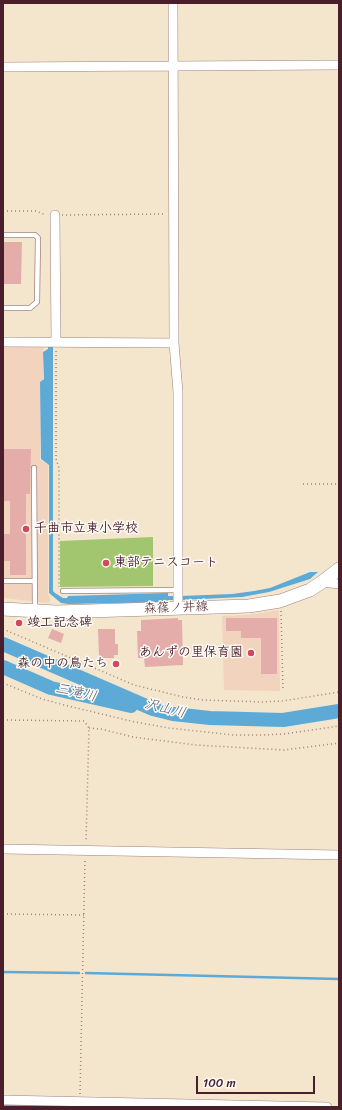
<!DOCTYPE html>
<meta charset="utf-8">
<style>
body{margin:0}
#map{position:relative;width:342px;height:1110px;overflow:hidden;background:#f4e5cd;font-family:Sriracha,sans-serif}
canvas{display:block}
.frame{position:absolute;inset:0;border:4px solid #4a1f2b;pointer-events:none}
.scale{position:absolute;left:196px;top:1076px;width:119px;height:18px;box-sizing:border-box;border:2px solid #4a1f2b;border-top:0;padding-left:5px;font-size:12px;line-height:14px;white-space:nowrap;color:#4a1f2b;-webkit-text-stroke:3px #fdfcf7;paint-order:stroke}
</style>
<div id="map">
<canvas width="342" height="1110"></canvas>
<div class="frame"></div>
<div class="scale">100 m</div>
</div>
<script>
const ctx = document.querySelector('canvas').getContext('2d');
ctx.lineJoin = 'round';
function fillPath(path, color) { ctx.fillStyle = color; ctx.fill(path, 'evenodd'); }
const toPath = rows => new Path2D(rows.map(r => 'M' + r).join(''));
function trace(path, color, width, dash) { ctx.strokeStyle = color; ctx.lineWidth = width; ctx.lineCap = dash ? 'butt' : 'round'; ctx.setLineDash(dash || []); ctx.stroke(path); }
function label(font, color, halo, rows, align = 'center') {
  ctx.font = font + ' Sriracha,"Klee One",sans-serif'; ctx.lineWidth = 3; ctx.setLineDash([]); ctx.textBaseline = 'middle'; ctx.strokeStyle = halo; ctx.fillStyle = color; for (const [text, x, y, turn = 0] of rows) {
    ctx.save(); ctx.translate(x, y); ctx.rotate((+turn || 0) * Math.PI / 180); ctx.textAlign = isNaN(turn) ? turn : align; if (halo) ctx.strokeText(text, 0, 0); ctx.fillText(text, 0, 0); ctx.restore();
  }
}
fillPath(toPath([
 [43,346,43,379,40,382,40,460,48,465,48,594,51,600,48,603,3,598,3,347],
 [279,610,280,691,224,690,222,616,247,615]
]), '#f2d4be');
fillPath(toPath([
 [153,537,153,586,60,587,60,541]
]), '#a2c66f');
fillPath(toPath([
 [53,345,53,591,55,593,63,598,67,598,68,596,168,593,168,596,175,596,175,600,168,600,168,602,68,604,61,603,49,593,49,465,41,459,40,382,44,379,43,352,48,349,48,346],
 [310,572,318,572,310,579,269,592,242,597,181,600,181,596,232,594,254,591,270,588]
]), '#5daad6');
trace(toPath([
 [3,972,79,973],
 [86,973,339,979]
]), '#5daad6', 2.5);
trace(toPath([
 [3,644,153,709,173,714,210,718,283,720,339,711],
 [3,667,51,688,131,706],
 [3,1106,70,1107]
]), '#5daad6', 14);
fillPath(toPath([
 [3,242,22,242,21,284,3,284],
 [3,449,31,449,30,494,26,494,26,575,10,575,10,561,3,561,3,534,10,534,10,501,3,501],
 [178,618,178,620,182,620,183,665,145,667,144,658,138,658,137,631,141,631,141,620],
 [226,618,277,618,277,674,261,674,261,638,241,638,241,631,226,631],
 [52,629,64,634,61,643,48,638],
 [98,629,115,629,115,644,118,644,118,655,114,655,114,658,102,658,102,656,99,656]
]), '#e4adaa');
const service = toPath([
 [3,235,35,235,38,238,37,302,30,308,3,308],
 [34,468,35,610],
 [3,581,34,581],
 [63,591,178,590]
]);
const minor = toPath([
 [173,3,174,343,178,392,178,608],
 [3,67,339,65],
 [55,215,56,343],
 [3,342,174,343],
 [322,582,339,584],
 [3,849,339,855],
 [3,1100,327,1107]
]);
const secondary = toPath([
 [3,609,56,612,249,606,280,601,310,590,322,582,339,569]
]);
trace(service, '#9f827c', 6);
trace(minor, '#9f827c', 10);
trace(secondary, '#9f827c', 14);
trace(toPath([
 [3,211,36,211,46,215],
 [62,215,166,214],
 [56,351,56,459,59,468,59,587],
 [303,484,339,484],
 [281,611,283,690],
 [3,629,134,685,183,697,203,700,262,702,282,701,339,692],
 [3,683,42,699,68,706,135,722,169,728,234,735,262,735,284,734,339,726],
 [3,720,84,721,87,725,89,728,86,842],
 [89,728,101,729,133,737,196,745,284,750,339,743],
 [3,914,84,915],
 [80,1094,85,858]
]), '#9f827c', 1.5, [1, 3]);
trace(service, '#fff', 4.5);
trace(minor, '#fff', 9);
trace(secondary, '#fff', 13);
for (const [x, y, r, color] of [
 [26,529,4,"#d1495b"],
 [106,563,4,"#d1495b"],
 [19,623,4,"#d1495b"],
 [251,653,4,"#d1495b"],
 [116,664,4,"#d1495b"]
]) { const dot = new Path2D(); dot.arc(x, y, r, 0, 2 * Math.PI); ctx.fillStyle = color; ctx.fill(dot); trace(dot, '#fdfcf7', 1.5); }
label('bold 13px', '#4a1f2b', '#fdfcf7', [
 ["千曲市立東小学校",34,529],
 ["東部テニスコート",114,563],
 ["竣工記念碑",27,623],
 ["あんずの里保育園",243,653,"right"],
 ["森の中の鳥たち",108,664,"right"]
], 'left');
label('13px', '#4a1f2b', '#fdfcf7', [
 ["森篠ノ井線",176,608,-2]
]);
label('italic 14px', '#52576f', '#fdfcf7', [
 ["三滝川",76,693,12],
 ["沢山川",165,709,14]
]);
</script>
